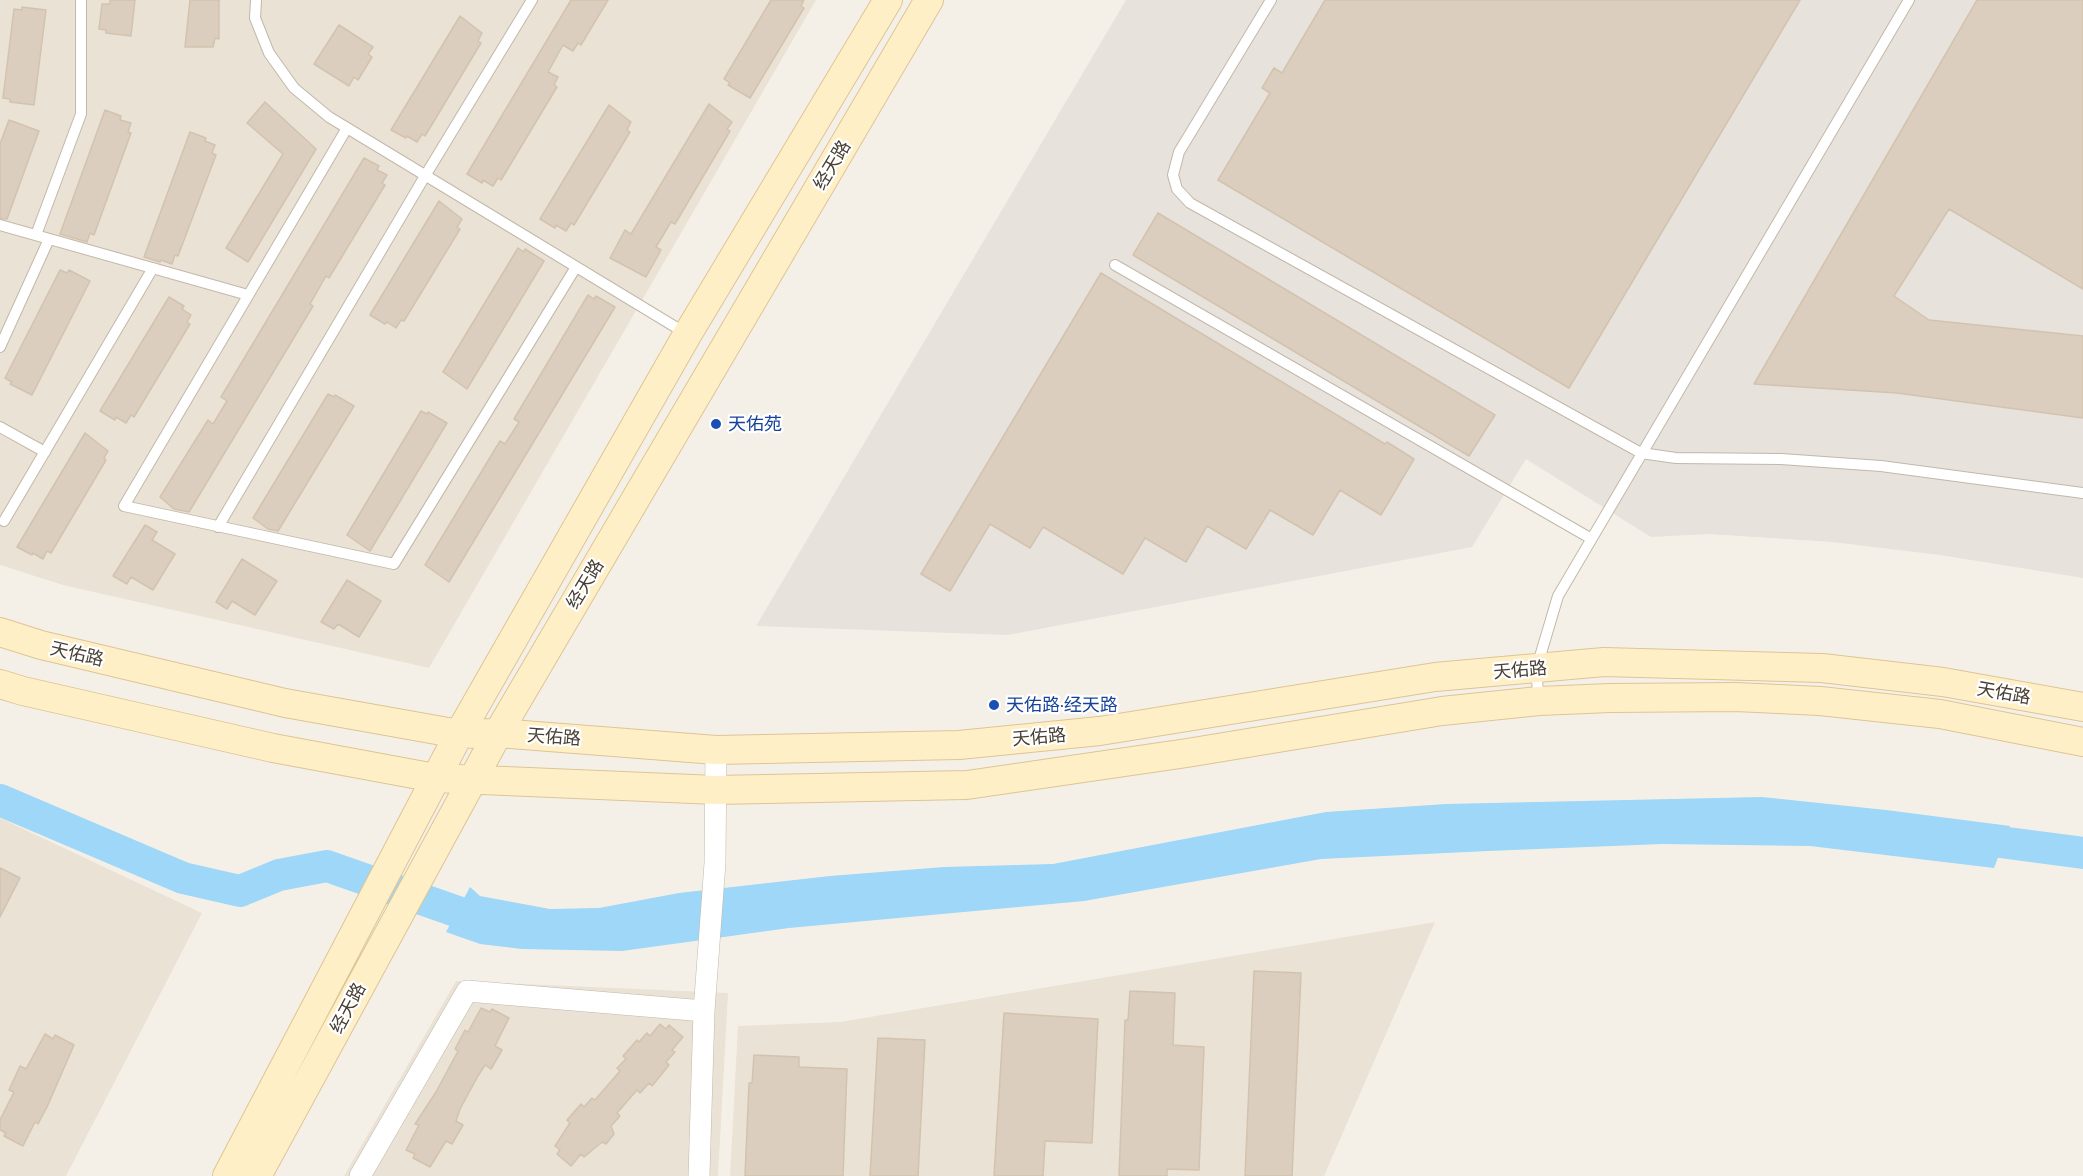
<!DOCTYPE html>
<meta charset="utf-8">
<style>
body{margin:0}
canvas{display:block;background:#f5f0e7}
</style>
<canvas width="2083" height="1176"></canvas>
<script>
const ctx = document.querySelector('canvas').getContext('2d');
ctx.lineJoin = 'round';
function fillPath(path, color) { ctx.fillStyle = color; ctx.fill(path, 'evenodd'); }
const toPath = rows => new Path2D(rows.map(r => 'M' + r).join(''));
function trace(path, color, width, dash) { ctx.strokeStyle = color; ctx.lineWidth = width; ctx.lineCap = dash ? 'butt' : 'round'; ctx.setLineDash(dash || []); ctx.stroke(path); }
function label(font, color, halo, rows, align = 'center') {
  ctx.font = font + ' Barlow,"Noto Sans SC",sans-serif'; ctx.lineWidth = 4.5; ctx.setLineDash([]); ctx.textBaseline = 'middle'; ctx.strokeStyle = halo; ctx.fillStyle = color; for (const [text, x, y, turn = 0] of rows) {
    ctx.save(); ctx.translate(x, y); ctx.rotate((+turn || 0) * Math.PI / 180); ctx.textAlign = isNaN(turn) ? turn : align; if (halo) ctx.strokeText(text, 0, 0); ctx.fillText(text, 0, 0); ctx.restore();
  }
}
fillPath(toPath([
 [0,0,816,0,429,668,63,585,0,565],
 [0,818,202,913,66,1176,0,1176],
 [1435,922,1324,1176,730,1176,738,1026,840,1022],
 [456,981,728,993,718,1176,344,1176]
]), '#eae2d5');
fillPath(toPath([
 [1126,0,2083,0,2083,578,1940,555,1832,542,1709,534,1651,537,1526,459,1472,547,1008,635,756,626]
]), '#e7e2dc');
fillPath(toPath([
 [1762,797,1886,810,2010,826,1994,868,1810,846,1662,844,1488,851,1321,859,1084,901,789,928,622,951,522,949,480,944,446,932,470,887,480,896,550,909,599,908,679,893,830,876,944,867,1053,864,1326,812,1446,804]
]), '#9ed7f7');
trace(toPath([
 [0,800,183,878,240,891,279,875,327,866,498,926],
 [1962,837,2083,853]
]), '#9ed7f7', 32);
const building = toPath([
 [110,0,135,0,131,36,106,33,106,30,99,29,102,4,110,4,110,0],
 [190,0,219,0,219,39,215,38,213,47,185,47,190,0],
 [571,0,608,0,581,45,578,43,573,51,563,45,548,72,558,77,554,85,557,87,501,180,498,178,493,186,483,180,482,183,467,174,571,0],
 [771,0,804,0,801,6,804,8,750,98,728,85,730,83,724,79,771,0],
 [1325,0,1800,0,1569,388,1218,180,1270,93,1262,88,1274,68,1282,73,1325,0],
 [1977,0,2083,0,2083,289,1949,209,1894,296,1929,320,2083,336,2083,418,1897,393,1754,384,1977,0],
 [22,7,46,10,34,105,10,102,10,99,3,98,14,9,22,10,22,7],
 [460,16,482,33,478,41,481,43,425,136,422,134,417,142,407,136,406,138,391,130,460,16],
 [339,25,373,47,368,54,372,57,358,80,354,77,349,86,314,64,339,25],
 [265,102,316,149,248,262,226,248,283,154,247,123,265,102],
 [709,104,732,122,727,129,730,131,675,224,671,222,656,247,661,250,646,277,610,258,625,230,631,234,709,104],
 [609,105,631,122,627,130,630,132,574,225,571,223,566,231,556,225,555,228,540,219,609,105],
 [105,110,121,116,120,120,131,123,128,132,131,133,94,235,90,233,87,242,60,234,105,110],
 [9,120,39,131,7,219,0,218,0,144,9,120],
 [190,132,206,138,205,141,215,145,212,153,216,155,178,256,175,255,172,264,161,260,160,262,144,257,190,132],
 [364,158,379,166,377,170,387,175,382,183,385,185,329,278,326,276,310,304,313,306,189,512,174,509,160,497,208,420,213,424,227,401,221,397,364,158],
 [439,201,462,219,457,227,460,229,404,321,401,320,396,328,387,322,385,324,370,315,439,201],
 [1158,213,1495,415,1469,456,1133,255,1158,213],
 [518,248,524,252,525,249,544,261,467,389,443,372,518,248],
 [60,270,67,273,69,270,90,281,32,395,10,384,12,382,5,378,60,270],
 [1101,273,1385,444,1387,442,1414,459,1381,515,1340,490,1313,535,1270,510,1246,549,1207,526,1186,562,1145,538,1123,574,1043,527,1030,548,990,524,950,591,921,574,1101,273],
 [588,295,594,299,596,296,615,307,449,582,425,565,500,441,505,444,519,422,514,419,588,295],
 [169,297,184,306,182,309,191,315,187,322,190,324,134,417,131,415,126,423,116,417,115,420,100,411,169,297],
 [328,394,334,397,335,395,354,406,278,531,268,529,253,518,328,394],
 [421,411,427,414,428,412,447,423,370,551,347,535,421,411],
 [85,433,108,451,104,458,106,460,51,553,47,551,43,559,33,553,32,555,17,547,85,433],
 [145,525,157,532,152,540,175,554,153,590,131,577,127,584,113,576,145,525],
 [242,559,277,581,255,615,232,601,227,609,216,602,242,559],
 [347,580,381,601,359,637,338,624,334,629,321,622,347,580],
 [0,868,20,878,0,917,0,868],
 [1254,971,1301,973,1292,1176,1245,1176,1254,971],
 [1130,991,1175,993,1173,1045,1204,1047,1199,1170,1167,1169,1167,1176,1119,1176,1125,1020,1128,1020,1130,991],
 [481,1008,490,1012,492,1009,509,1018,495,1046,502,1050,491,1069,485,1065,478,1076,460,1109,456,1121,463,1125,452,1144,446,1141,430,1167,413,1158,415,1154,406,1150,419,1125,415,1124,436,1092,458,1051,455,1049,465,1030,468,1032,481,1008],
 [1004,1013,1098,1019,1092,1143,1045,1141,1043,1176,994,1176,1004,1013],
 [660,1024,666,1029,669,1025,683,1037,672,1050,675,1052,666,1062,669,1065,652,1086,649,1083,640,1093,637,1090,617,1113,620,1116,611,1126,614,1134,606,1144,602,1142,584,1157,581,1154,571,1166,557,1154,560,1150,555,1146,570,1123,567,1120,581,1104,584,1107,592,1098,595,1100,620,1071,617,1068,626,1059,623,1056,637,1040,639,1042,647,1033,650,1036,660,1024],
 [45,1034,53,1039,55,1035,74,1045,47,1107,38,1124,35,1122,23,1146,4,1136,6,1133,0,1130,0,1120,14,1092,9,1090,20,1066,26,1069,45,1034],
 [878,1038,925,1040,918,1176,870,1176,878,1038],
 [754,1055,799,1057,799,1067,847,1069,843,1176,745,1176,749,1083,752,1083,754,1055]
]);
fillPath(building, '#dbcebe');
trace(building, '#d3c3ae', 1.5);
const service = toPath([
 [256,0,255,18,269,53,294,88,329,117,687,334],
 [1271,0,1179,152,1173,175,1177,189,1190,203,1641,453,1676,458,1781,459,1881,466,2083,493],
 [347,128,124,506,394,564,576,267],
 [0,225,248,295],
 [36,235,81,114,81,0],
 [1115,265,1590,538],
 [0,347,49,239],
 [0,427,45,452],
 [4,521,153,268],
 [218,527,425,176,532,0],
 [1539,701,1536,670,1558,596,1909,0]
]);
const minor = toPath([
 [360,1176,467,991,704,1011],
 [699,1176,704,1011,715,863,716,750]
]);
const secondary = toPath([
 [0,632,41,645,285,703,459,734,498,733,716,750,959,745,1100,731,1435,677,1604,662,1822,668,1943,682,2083,707],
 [0,684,23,691,273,748,435,778,716,790,967,785,1187,753,1442,711,1539,701,1610,698,1736,697,1820,701,1940,714,2083,742],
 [227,1176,459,734,687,335,888,0],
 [257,1176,498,733,929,0]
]);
trace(service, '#c2b8a9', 12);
trace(minor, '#c2b8a9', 22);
trace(secondary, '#ddc595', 30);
trace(service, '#fff', 10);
trace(minor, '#fff', 21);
trace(secondary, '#ffefc7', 28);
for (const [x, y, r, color] of [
 [716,424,6,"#1a4fb4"],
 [994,705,6,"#1a4fb4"]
]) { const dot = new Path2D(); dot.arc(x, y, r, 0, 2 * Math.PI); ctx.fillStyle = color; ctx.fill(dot); trace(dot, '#fff', 2); }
label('18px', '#494035', '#fff', [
 ["经天路",832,165,-59],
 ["经天路",585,584,-59],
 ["天佑路",77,654,13],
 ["天佑路",1520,670,-5],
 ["天佑路",2004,693,10],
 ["天佑路",554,737,4],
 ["天佑路",1039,737,-5],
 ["经天路",348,1008,-62]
]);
label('18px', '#164399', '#fff', [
 ["天佑苑",728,424],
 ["天佑路·经天路",1006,705]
], 'left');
</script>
